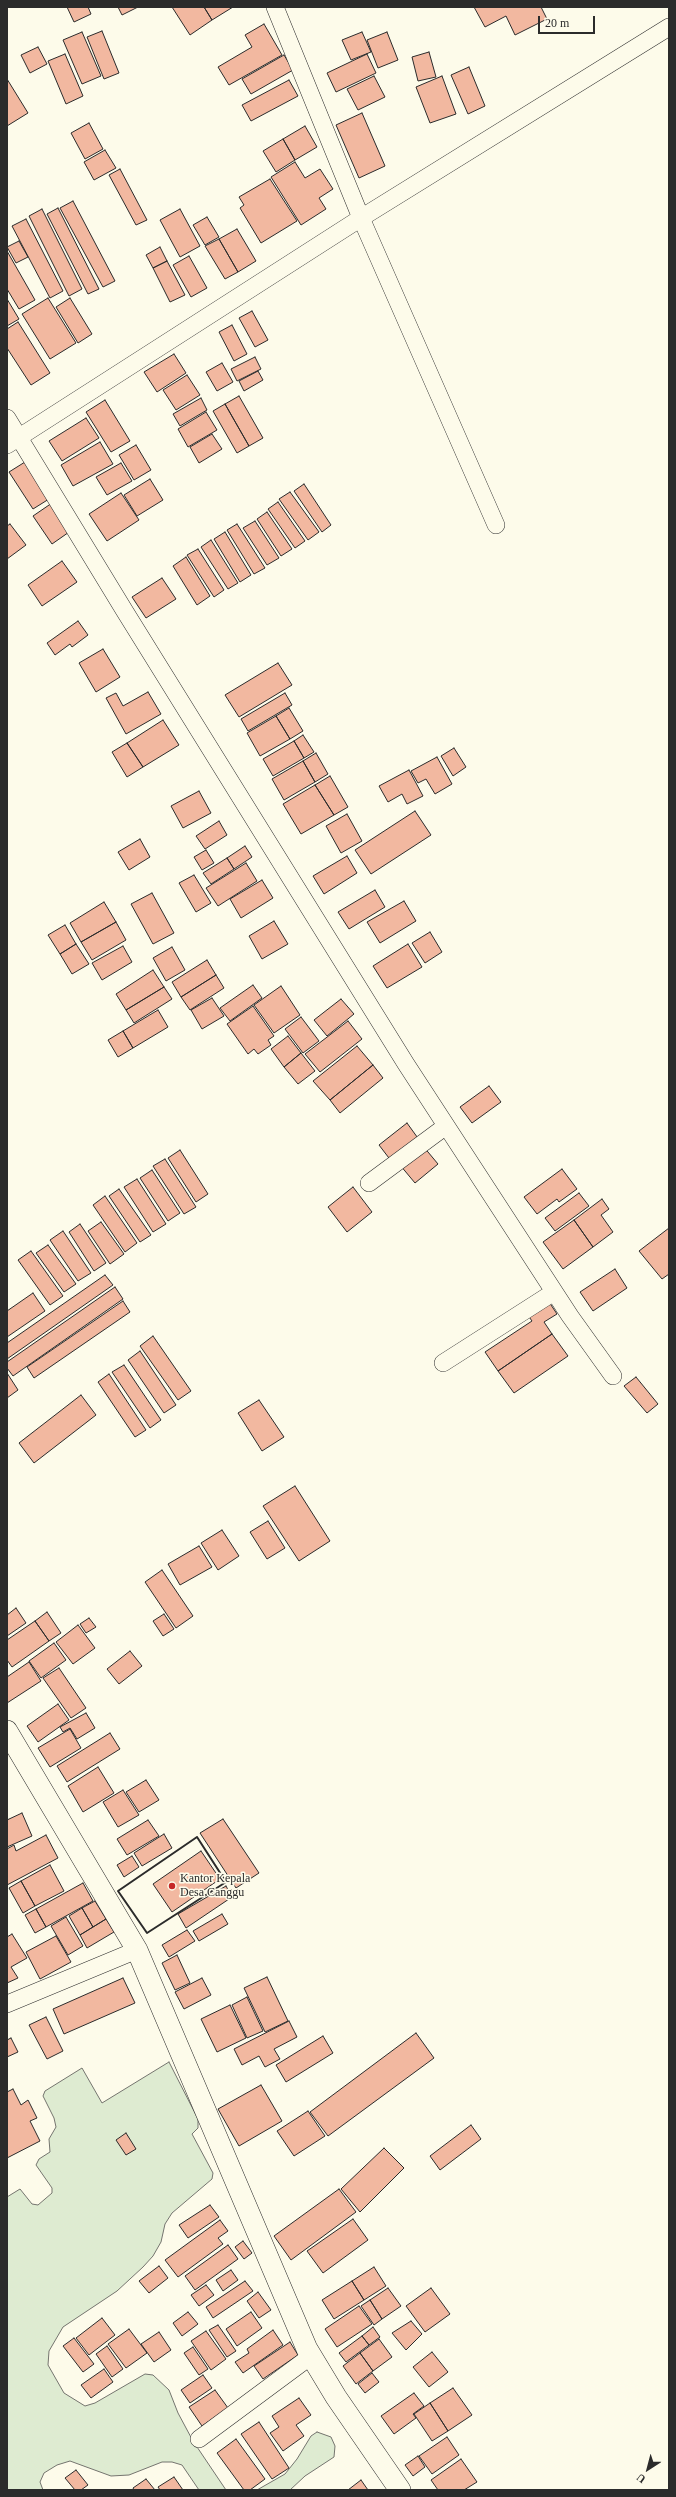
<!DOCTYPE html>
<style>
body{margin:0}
#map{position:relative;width:676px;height:2497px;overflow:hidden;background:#fdfbea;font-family:Georgia,serif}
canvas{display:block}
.frame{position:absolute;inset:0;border:8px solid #2b2b2b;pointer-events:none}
.north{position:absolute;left:628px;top:2449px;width:40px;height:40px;-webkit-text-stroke:3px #fdfbea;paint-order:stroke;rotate:216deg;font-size:11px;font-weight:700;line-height:16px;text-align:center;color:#2b2b2b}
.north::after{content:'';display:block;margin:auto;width:14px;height:18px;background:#2b2b2b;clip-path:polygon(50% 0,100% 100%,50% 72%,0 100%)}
.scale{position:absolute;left:538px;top:16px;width:57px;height:18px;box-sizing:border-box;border:2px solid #2b2b2b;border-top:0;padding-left:5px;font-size:12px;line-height:14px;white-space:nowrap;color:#2b2b2b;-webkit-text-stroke:3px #fdfbea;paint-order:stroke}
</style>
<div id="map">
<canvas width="676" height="2497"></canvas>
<div class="frame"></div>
<div class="north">U</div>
<div class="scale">20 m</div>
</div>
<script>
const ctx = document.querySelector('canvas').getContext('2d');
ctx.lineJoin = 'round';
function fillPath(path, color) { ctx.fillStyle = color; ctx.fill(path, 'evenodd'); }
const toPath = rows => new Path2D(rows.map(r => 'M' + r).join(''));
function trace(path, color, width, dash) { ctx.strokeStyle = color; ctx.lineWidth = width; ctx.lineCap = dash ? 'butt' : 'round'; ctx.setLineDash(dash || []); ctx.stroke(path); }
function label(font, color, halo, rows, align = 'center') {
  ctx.font = font + ' Georgia,serif'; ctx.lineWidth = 3; ctx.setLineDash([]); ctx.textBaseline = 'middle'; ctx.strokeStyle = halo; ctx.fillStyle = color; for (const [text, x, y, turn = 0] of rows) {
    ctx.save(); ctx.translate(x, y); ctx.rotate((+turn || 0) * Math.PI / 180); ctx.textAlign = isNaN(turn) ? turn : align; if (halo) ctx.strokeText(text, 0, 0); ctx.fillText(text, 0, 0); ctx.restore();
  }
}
const green = toPath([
 [169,2062,198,2119,198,2128,192,2134,213,2173,212,2179,172,2213,165,2224,161,2242,153,2256,143,2267,117,2291,63,2327,49,2351,48,2365,64,2393,85,2406,95,2403,145,2374,153,2375,169,2390,178,2413,193,2441,226,2490,199,2490,182,2465,172,2462,162,2462,129,2475,111,2476,70,2461,57,2465,44,2473,40,2482,43,2490,7,2490,7,2197,20,2189,32,2204,38,2205,52,2193,52,2188,36,2165,39,2159,50,2152,49,2139,56,2127,54,2118,43,2096,45,2091,82,2068,102,2103,169,2062],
 [317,2432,331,2437,335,2446,334,2457,305,2476,290,2490,257,2490,285,2474,297,2459,311,2436,317,2432]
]);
fillPath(green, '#deebd1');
trace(green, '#74746e', 1);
const building = toPath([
 [67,7,88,7,91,14,74,22,67,7],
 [118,7,138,7,122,15,118,7],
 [172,7,204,7,212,20,190,35,172,7],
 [204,7,233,7,212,20,204,7],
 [474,7,541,7,547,19,515,35,506,16,485,27,474,7],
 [264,24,282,55,229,85,218,67,252,47,245,35,264,24],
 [102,31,119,73,104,79,87,37,102,31],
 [82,32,101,76,82,84,63,40,82,32],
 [362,32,371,52,351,60,342,40,362,32],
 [387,32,398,60,378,68,367,40,387,32],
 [38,47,47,64,30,73,21,55,38,47],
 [429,52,436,77,418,81,412,57,429,52],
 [65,54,83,96,66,104,48,61,65,54],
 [367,54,376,73,336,92,327,73,367,54],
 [284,55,293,70,251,94,242,79,284,55],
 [469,67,485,106,468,114,451,75,469,67],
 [374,76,385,97,358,110,347,89,374,76],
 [442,76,456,114,430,123,416,87,442,76],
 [7,79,28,113,7,126,7,79],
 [289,80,298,96,251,121,242,105,289,80],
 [362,113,385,166,359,178,336,125,362,113],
 [89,123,103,149,85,159,71,133,89,123],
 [305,126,317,147,295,160,283,139,305,126],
 [283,139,295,160,276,172,263,151,283,139],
 [105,150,116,168,94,180,84,162,105,150],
 [295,162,305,178,320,169,333,189,319,198,326,209,301,225,271,177,295,162],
 [120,169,147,220,136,225,109,175,120,169],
 [270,179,297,221,261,243,240,208,244,205,239,197,270,179],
 [73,201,115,281,103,287,60,208,73,201],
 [58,208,99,289,88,294,47,214,58,208],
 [42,209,82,289,69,296,29,216,42,209],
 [180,209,200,246,180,257,160,220,180,209],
 [207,217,219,237,205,245,193,225,207,217],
 [26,219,63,291,50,298,12,226,26,219],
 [237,229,256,261,238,272,219,239,237,229],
 [219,239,238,272,225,279,205,246,219,239],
 [19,241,28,257,16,263,7,247,19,241],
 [160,247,167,261,153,268,146,255,160,247],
 [7,251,35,300,19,309,7,289,7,251],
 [189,256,207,288,191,297,173,265,189,256],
 [167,261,185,295,170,302,153,268,167,261],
 [48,298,76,343,50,359,22,314,48,298],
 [70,298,92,334,78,343,56,307,70,298],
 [7,299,19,319,7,326,7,299],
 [252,311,268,340,255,347,239,318,252,311],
 [18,322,50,373,31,385,7,348,7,329,18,322],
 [232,325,247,354,234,361,219,332,232,325],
 [174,354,186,373,157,392,144,372,174,354],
 [255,357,261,369,237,381,231,369,255,357],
 [222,363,233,382,217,391,206,372,222,363],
 [258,371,263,380,244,391,239,381,258,371],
 [187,375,200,395,176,410,163,390,187,375],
 [239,396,263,438,249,446,225,404,239,396],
 [201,398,207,410,180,426,173,414,201,398],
 [105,400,130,441,111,452,86,412,105,400],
 [225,404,249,446,237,453,213,411,225,404],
 [206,412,217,430,188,447,178,429,206,412],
 [86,418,99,438,62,461,49,441,86,418],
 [212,434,222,449,199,463,190,447,212,434],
 [100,442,113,464,73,486,61,465,100,442],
 [136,445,151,470,134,480,119,455,136,445],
 [25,462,49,499,33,509,9,472,25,462],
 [121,463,132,481,107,495,96,477,121,463],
 [150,479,163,500,137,516,124,495,150,479],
 [304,484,331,525,322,532,294,491,304,484],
 [290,492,319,532,308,540,279,499,290,492],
 [121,493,139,520,107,541,89,514,121,493],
 [278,502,305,541,295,548,268,509,278,502],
 [52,503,72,530,52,544,33,516,52,503],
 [267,512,292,549,281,556,257,519,267,512],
 [255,521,279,558,267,565,243,528,255,521],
 [10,524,26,545,7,559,7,526,10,524],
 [237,524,265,568,254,574,227,530,237,524],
 [225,532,251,575,240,582,214,539,225,532],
 [211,540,238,583,228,589,201,547,211,540],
 [198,549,224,590,214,597,187,555,198,549],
 [186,557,210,596,197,605,173,566,186,557],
 [62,561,77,582,42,606,28,585,62,561],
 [162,578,176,599,146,618,132,597,162,578],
 [78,621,88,635,72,647,70,644,55,655,47,643,78,621],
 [103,649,120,677,96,692,79,663,103,649],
 [278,663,292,685,239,717,225,695,278,663],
 [148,692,161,714,126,734,106,698,116,693,123,706,148,692],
 [285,693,292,705,248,731,241,719,285,693],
 [289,708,303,731,290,739,276,716,289,708],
 [276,716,290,739,260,756,247,733,276,716],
 [163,720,179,745,143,767,127,743,163,720],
 [303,735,314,752,304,758,294,741,303,735],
 [294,741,304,758,273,776,263,759,294,741],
 [127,743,143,767,127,777,112,752,127,743],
 [454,748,466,767,453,776,441,756,454,748],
 [316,753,328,774,315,782,303,761,316,753],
 [437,757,452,784,435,794,426,779,418,783,411,771,437,757],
 [303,761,315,782,284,800,272,779,303,761],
 [409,770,423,796,407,804,402,794,388,802,379,786,409,770],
 [330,776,348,807,334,815,315,785,330,776],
 [315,785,334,815,301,834,283,804,315,785],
 [199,791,211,813,183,828,171,806,199,791],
 [415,811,431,835,371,874,355,850,415,811],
 [347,814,362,841,341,853,326,826,347,814],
 [219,821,227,835,205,849,196,836,219,821],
 [140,839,150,857,129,870,118,852,140,839],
 [245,846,252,857,234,869,227,858,245,846],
 [206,850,214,863,202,870,194,857,206,850],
 [347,856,357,873,324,894,313,876,347,856],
 [227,858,234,869,211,884,203,873,227,858],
 [246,863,257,881,218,906,206,888,246,863],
 [194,875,211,903,196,912,179,883,194,875],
 [262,880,273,898,241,918,230,899,262,880],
 [375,890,385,907,349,929,338,912,375,890],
 [152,893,174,933,153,944,131,904,152,893],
 [404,901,416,921,380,943,367,922,404,901],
 [104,902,116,922,81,942,70,923,104,902],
 [274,921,288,944,262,959,249,936,274,921],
 [116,922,126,940,92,960,81,942,116,922],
 [65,925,76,944,60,954,48,935,65,925],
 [430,932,442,952,425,963,412,943,430,932],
 [76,944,89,964,72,974,60,954,76,944],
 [408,944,422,967,387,988,373,966,408,944],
 [123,946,132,962,102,980,92,963,123,946],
 [172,947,185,970,166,981,153,958,172,947],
 [207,960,216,975,181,997,172,982,207,960],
 [153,970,164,987,126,1010,116,994,153,970],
 [216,975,224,988,190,1010,181,997,216,975],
 [253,985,262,998,230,1021,220,1008,253,985],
 [281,986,300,1015,274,1033,254,1005,281,986],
 [164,987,172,999,134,1023,126,1010,164,987],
 [212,998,224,1016,202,1029,191,1010,212,998],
 [341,999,354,1014,327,1036,314,1020,341,999],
 [253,1006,274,1036,268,1040,271,1045,258,1054,254,1049,248,1054,227,1024,253,1006],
 [158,1010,168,1027,133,1048,123,1031,158,1010],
 [301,1017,319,1041,303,1053,285,1029,301,1017],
 [348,1021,362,1039,320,1072,305,1054,348,1021],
 [123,1031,133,1048,118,1057,108,1040,123,1031],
 [288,1036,301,1053,284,1067,271,1049,288,1036],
 [357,1046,373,1065,330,1100,313,1081,357,1046],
 [301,1053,315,1071,298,1084,284,1067,301,1053],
 [373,1065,383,1078,340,1113,330,1100,373,1065],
 [489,1086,501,1102,472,1123,460,1107,489,1086],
 [407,1123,420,1141,392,1162,379,1145,407,1123],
 [423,1146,438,1164,415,1183,400,1165,423,1146],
 [180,1150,208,1194,196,1202,168,1158,180,1150],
 [165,1159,196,1207,184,1214,153,1166,165,1159],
 [562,1169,577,1189,559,1202,557,1199,537,1214,524,1197,562,1169],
 [152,1170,180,1213,168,1221,140,1178,152,1170],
 [137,1179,166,1224,153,1232,124,1187,137,1179],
 [353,1187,372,1212,347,1232,328,1207,353,1187],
 [119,1189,151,1235,140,1242,109,1196,119,1189],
 [579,1193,589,1206,555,1231,545,1218,579,1193],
 [105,1196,137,1243,125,1252,93,1205,105,1196],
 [602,1199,609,1209,601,1215,613,1232,593,1247,574,1220,602,1199],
 [574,1220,593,1247,563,1269,543,1242,574,1220],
 [101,1222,124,1254,110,1264,88,1231,101,1222],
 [80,1224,106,1263,94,1271,69,1232,80,1224],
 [669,1228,669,1274,662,1279,639,1251,669,1228],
 [63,1231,91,1273,78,1281,50,1240,63,1231],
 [48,1245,76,1284,64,1292,36,1253,48,1245],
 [31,1251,63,1296,50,1305,18,1260,31,1251],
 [615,1269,627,1288,593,1311,580,1292,615,1269],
 [105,1275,113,1285,7,1359,7,1343,105,1275],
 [115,1287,123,1299,13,1376,7,1368,7,1362,115,1287],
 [33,1293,45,1311,7,1337,7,1311,33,1293],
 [547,1299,557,1314,544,1322,552,1334,498,1371,485,1352,532,1321,527,1314,547,1299],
 [123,1301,130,1312,34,1378,27,1367,123,1301],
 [552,1334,568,1356,514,1393,498,1371,552,1334],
 [153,1336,191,1391,178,1400,140,1346,153,1336],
 [140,1351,176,1405,164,1413,128,1360,140,1351],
 [124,1365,161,1420,150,1428,112,1372,124,1365],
 [7,1373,18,1390,7,1398,7,1373],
 [109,1374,146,1430,135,1437,98,1382,109,1374],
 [636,1377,658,1404,647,1413,624,1386,636,1377],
 [81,1395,96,1415,34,1463,19,1443,81,1395],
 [259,1400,284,1437,262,1451,238,1413,259,1400],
 [295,1486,330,1541,299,1561,263,1506,295,1486],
 [268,1521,285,1548,267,1559,250,1532,268,1521],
 [222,1530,239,1556,218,1570,201,1543,222,1530],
 [199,1546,212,1567,180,1585,168,1564,199,1546],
 [162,1570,193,1616,176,1628,145,1582,162,1570],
 [16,1608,26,1623,7,1636,7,1615,16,1608],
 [47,1612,61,1633,49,1641,35,1621,47,1612],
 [164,1614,174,1629,163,1636,153,1621,164,1614],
 [89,1618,96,1627,86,1633,80,1624,89,1618],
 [35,1621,49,1641,12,1667,7,1660,7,1640,35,1621],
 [78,1625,95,1648,73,1664,56,1642,78,1625],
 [54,1643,66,1660,41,1678,29,1661,54,1643],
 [130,1651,142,1666,119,1684,107,1669,130,1651],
 [29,1662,41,1681,7,1703,7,1677,29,1662],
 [59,1668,86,1708,71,1718,43,1678,59,1668],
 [58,1704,69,1720,38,1742,27,1726,58,1704],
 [86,1713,95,1728,77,1739,70,1728,63,1732,60,1727,86,1713],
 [70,1729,81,1748,50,1767,38,1748,70,1729],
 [110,1733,120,1749,67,1782,57,1766,110,1733],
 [98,1767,114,1793,83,1812,68,1786,98,1767],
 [146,1780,159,1800,139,1812,126,1792,146,1780],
 [123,1790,139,1815,118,1827,103,1802,123,1790],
 [22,1813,32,1836,7,1847,7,1820,22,1813],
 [223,1819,259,1873,236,1888,200,1833,223,1819],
 [148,1820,159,1836,127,1855,117,1839,148,1820],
 [164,1834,172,1848,142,1866,134,1853,164,1834],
 [46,1835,58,1858,7,1885,7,1849,14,1845,16,1851,46,1835],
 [201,1851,220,1879,172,1912,153,1884,201,1851],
 [132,1856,139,1867,124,1877,117,1865,132,1856],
 [50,1865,64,1891,35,1906,21,1881,50,1865],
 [21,1881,35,1906,23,1913,9,1888,21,1881],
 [83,1883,93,1901,46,1927,36,1909,83,1883],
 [226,1886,232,1897,186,1928,178,1914,226,1886],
 [95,1901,106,1919,93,1927,82,1908,95,1901],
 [82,1908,93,1927,80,1935,69,1916,82,1908],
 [36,1909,46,1927,35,1933,25,1915,36,1909],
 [222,1914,228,1924,199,1941,193,1931,222,1914],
 [66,1917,83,1946,68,1955,51,1926,66,1917],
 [106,1919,114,1932,87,1948,80,1935,106,1919],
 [187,1930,195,1941,169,1957,162,1945,187,1930],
 [12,1934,27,1958,11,1967,18,1978,7,1983,7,1937,12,1934],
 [56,1936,71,1962,40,1979,26,1952,56,1936],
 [177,1955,190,1983,175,1990,162,1963,177,1955],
 [267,1977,288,2021,265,2032,244,1988,267,1977],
 [123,1978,135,2003,64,2034,53,2009,123,1978],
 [202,1978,211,1995,184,2009,175,1992,202,1978],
 [247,1997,263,2031,247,2038,232,2005,247,1997],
 [230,2005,246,2038,217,2052,201,2019,230,2005],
 [46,2017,63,2051,47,2059,29,2025,46,2017],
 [289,2021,297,2037,274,2049,280,2059,265,2067,259,2056,242,2065,234,2049,289,2021],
 [416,2033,434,2058,328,2136,310,2112,416,2033],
 [323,2036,333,2053,286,2082,276,2065,323,2036],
 [11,2038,18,2052,7,2057,7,2040,11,2038],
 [261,2085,282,2121,239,2146,218,2109,261,2085],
 [13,2089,21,2105,28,2100,37,2118,30,2121,40,2141,7,2158,7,2092,13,2089],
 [308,2111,325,2136,294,2156,277,2131,308,2111],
 [471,2125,481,2139,440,2170,430,2156,471,2125],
 [126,2133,136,2149,126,2155,116,2140,126,2133],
 [384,2148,404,2168,360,2212,341,2189,384,2148],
 [339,2189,356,2212,291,2260,274,2236,339,2189],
 [210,2205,219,2217,188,2238,179,2225,210,2205],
 [353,2219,368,2240,323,2273,307,2251,353,2219],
 [220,2220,228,2231,218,2238,223,2244,178,2277,165,2260,220,2220],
 [243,2241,252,2253,244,2259,235,2247,243,2241],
 [228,2245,238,2259,195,2290,185,2276,228,2245],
 [159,2266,168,2278,149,2293,139,2281,159,2266],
 [374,2267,386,2286,364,2300,352,2281,374,2267],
 [231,2270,238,2280,223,2291,216,2280,231,2270],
 [245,2281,253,2291,213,2318,206,2307,245,2281],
 [352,2281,364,2300,334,2319,322,2300,352,2281],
 [206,2285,214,2295,199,2306,191,2295,206,2285],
 [388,2288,401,2306,382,2319,370,2300,388,2288],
 [431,2288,450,2314,425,2332,406,2306,431,2288],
 [258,2292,271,2310,259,2318,247,2301,258,2292],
 [370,2300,382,2319,374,2325,361,2306,370,2300],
 [359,2306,372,2324,337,2347,325,2329,359,2306],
 [188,2312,198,2324,182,2336,173,2323,188,2312],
 [251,2312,262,2328,237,2346,226,2329,251,2312],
 [102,2318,115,2335,89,2355,76,2338,102,2318],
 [411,2321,422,2334,406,2350,392,2333,411,2321],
 [218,2325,236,2351,227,2357,209,2330,218,2325],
 [373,2327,380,2337,369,2345,362,2336,373,2327],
 [129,2329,147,2353,126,2368,108,2344,129,2329],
 [273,2330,283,2345,243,2373,235,2362,249,2353,247,2349,273,2330],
 [206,2331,226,2359,211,2370,191,2341,206,2331],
 [159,2332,171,2350,154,2362,141,2344,159,2332],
 [362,2336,369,2345,346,2362,339,2353,362,2336],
 [74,2338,94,2364,83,2372,63,2346,74,2338],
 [379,2339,392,2357,373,2371,360,2353,379,2339],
 [290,2342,298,2355,263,2379,254,2366,290,2342],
 [107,2346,123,2369,112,2377,96,2354,107,2346],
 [193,2347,208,2369,199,2375,184,2353,193,2347],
 [432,2352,448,2372,429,2387,413,2367,432,2352],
 [360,2353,373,2371,356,2384,343,2366,360,2353],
 [104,2369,113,2382,91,2398,81,2385,104,2369],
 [372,2373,379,2382,365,2393,358,2384,372,2373],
 [203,2375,212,2388,190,2403,181,2390,203,2375],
 [453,2388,472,2415,448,2431,430,2403,453,2388],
 [215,2390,228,2408,202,2426,189,2407,215,2390],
 [414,2393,424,2406,413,2414,416,2418,394,2434,381,2416,414,2393],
 [299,2398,311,2415,296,2425,304,2436,283,2451,270,2433,279,2427,272,2416,299,2398],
 [430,2403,448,2431,432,2441,414,2414,430,2403],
 [259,2422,289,2468,272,2479,241,2434,259,2422],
 [447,2437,459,2455,432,2474,419,2456,447,2437],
 [236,2439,265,2479,250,2490,244,2490,217,2453,236,2439],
 [418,2456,425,2467,413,2476,405,2465,418,2456],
 [461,2459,477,2482,464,2490,438,2490,431,2480,461,2459],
 [76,2470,88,2485,81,2490,75,2490,65,2478,76,2470],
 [174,2477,183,2490,160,2490,158,2487,174,2477],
 [146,2479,155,2490,134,2490,133,2488,146,2479],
 [361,2480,368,2490,348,2490,361,2480]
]);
fillPath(building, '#f2b8a0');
trace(building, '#2b2b2b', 1);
const minor = toPath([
 [275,7,361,218,496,525],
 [7,418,124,610,406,1064,570,1316,613,1376],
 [7,445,361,218,669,27],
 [369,1183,446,1126],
 [443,1363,554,1292],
 [7,2004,137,1950],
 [199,2439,311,2356]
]);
const tertiary = toPath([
 [7,1731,137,1950,307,2349,336,2397,400,2490]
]);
trace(minor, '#2b2b2b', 18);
trace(tertiary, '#2b2b2b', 22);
trace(minor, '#fdfbea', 17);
trace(tertiary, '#fdfbea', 21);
trace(toPath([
 [197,1837,226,1882,147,1933,118,1891,197,1837]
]), '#2b2b2b', 2);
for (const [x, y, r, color] of [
 [172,1886,4,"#c62828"]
]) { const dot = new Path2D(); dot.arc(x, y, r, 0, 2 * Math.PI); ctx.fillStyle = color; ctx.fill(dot); trace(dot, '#fdfbea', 1.5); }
label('12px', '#2b2b2b', '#fdfbea', [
 ["Kantor Kepala",180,1879],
 ["Desa Canggu",180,1893]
], 'left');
</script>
